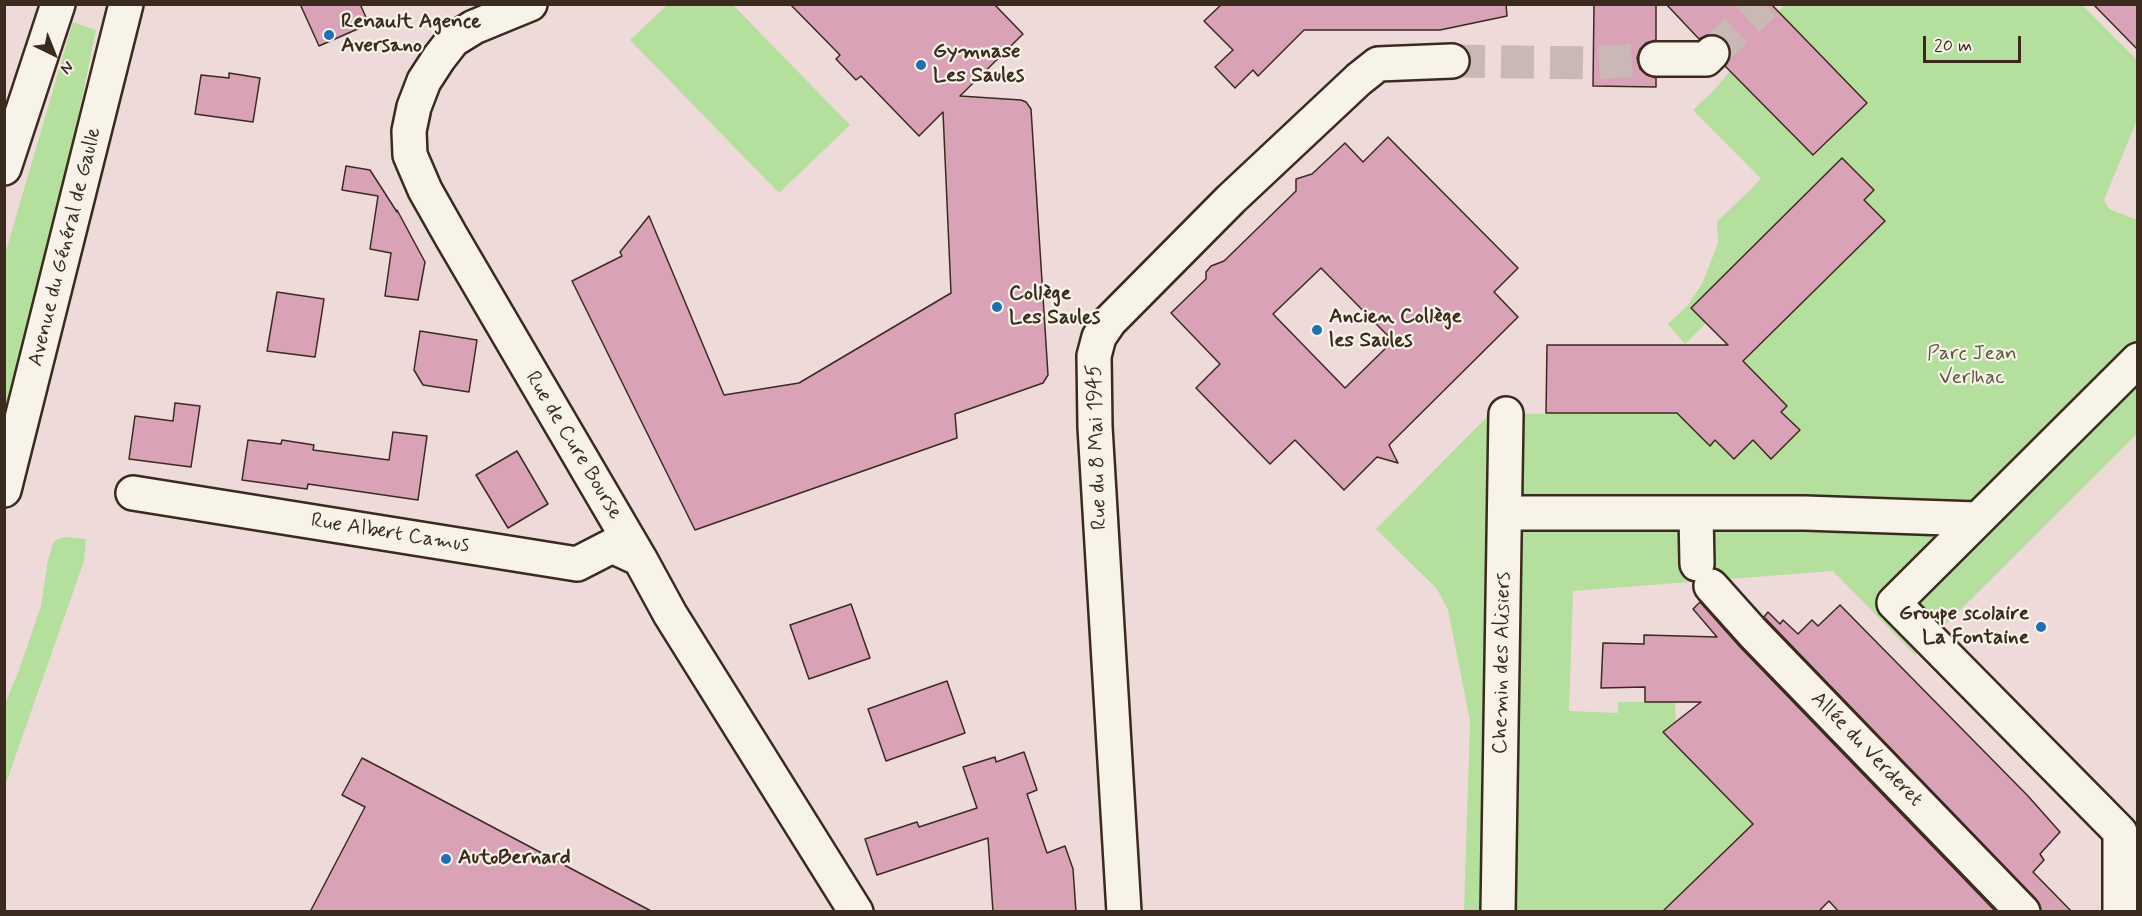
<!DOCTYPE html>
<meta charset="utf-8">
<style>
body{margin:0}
#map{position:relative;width:2142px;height:916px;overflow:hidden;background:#eedbd9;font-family:Mynerve,sans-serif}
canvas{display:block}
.frame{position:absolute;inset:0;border:6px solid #3b2a1e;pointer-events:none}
.north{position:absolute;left:24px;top:24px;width:60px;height:60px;-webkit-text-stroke:4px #f7f3e8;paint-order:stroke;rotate:137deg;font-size:16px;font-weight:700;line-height:24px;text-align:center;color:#3b2a1e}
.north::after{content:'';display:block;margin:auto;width:21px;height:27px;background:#3b2a1e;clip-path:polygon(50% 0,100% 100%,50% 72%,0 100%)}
.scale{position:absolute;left:1923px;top:36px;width:98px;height:27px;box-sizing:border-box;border:3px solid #3b2a1e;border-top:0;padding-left:8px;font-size:18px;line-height:21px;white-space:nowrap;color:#3b2a1e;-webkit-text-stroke:4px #f7f3e8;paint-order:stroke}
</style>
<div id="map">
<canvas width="2142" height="916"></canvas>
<div class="frame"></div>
<div class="north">N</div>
<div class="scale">20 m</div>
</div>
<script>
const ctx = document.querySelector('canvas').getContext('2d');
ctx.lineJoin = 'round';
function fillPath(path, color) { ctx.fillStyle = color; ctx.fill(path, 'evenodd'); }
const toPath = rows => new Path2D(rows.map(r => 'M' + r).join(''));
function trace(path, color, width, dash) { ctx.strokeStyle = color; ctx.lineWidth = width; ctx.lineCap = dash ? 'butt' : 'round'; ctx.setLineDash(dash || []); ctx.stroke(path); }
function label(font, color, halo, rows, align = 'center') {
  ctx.font = font + ' Mynerve,sans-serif'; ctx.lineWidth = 4.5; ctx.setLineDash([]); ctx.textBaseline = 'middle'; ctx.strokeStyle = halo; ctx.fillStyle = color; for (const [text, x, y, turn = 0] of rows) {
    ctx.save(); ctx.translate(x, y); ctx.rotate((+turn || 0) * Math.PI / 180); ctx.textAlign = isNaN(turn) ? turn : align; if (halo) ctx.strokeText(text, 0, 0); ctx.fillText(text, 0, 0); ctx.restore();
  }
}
fillPath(toPath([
 [667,5,733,5,850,125,779,193,630,40],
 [1785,5,2082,5,2137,60,2137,120,2104,200,2109,209,2137,220,2137,434,1915,655,1833,571,1573,591,1569,711,1618,713,1618,702,1675,702,1676,722,1663,733,1753,824,1662,911,1464,911,1470,721,1448,610,1437,589,1376,529,1490,414,1677,413,1709,446,1715,440,1734,459,1753,440,1771,459,1799,430,1781,412,1787,405,1768,387,1738,367,1885,221,1864,200,1874,190,1849,165,1832,168,1691,307,1706,323,1685,344,1668,324,1688,305,1703,282,1718,243,1717,222,1761,179,1693,110,1716,88,1730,71,1814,156,1867,103,1778,12],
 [73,22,96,30,74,137,52,225,38,293,5,427,5,254],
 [63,537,86,539,84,561,5,786,5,704,19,670,41,606,48,560,54,541]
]), '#b4df9c');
const building = toPath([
 [300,4,360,4,369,24,319,46,300,4],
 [790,4,994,4,1023,34,960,96,1021,100,1026,102,1031,109,1048,375,1043,383,955,414,957,438,695,530,572,281,622,256,620,252,649,216,724,395,799,383,951,293,943,112,919,136,861,76,856,80,836,59,840,55,790,4],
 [1222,4,1506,4,1507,16,1440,30,1304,30,1258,76,1253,70,1235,88,1215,67,1233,50,1204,21,1222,4],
 [1594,4,1656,4,1656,40,1646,43,1640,49,1637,58,1640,69,1647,75,1656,78,1656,87,1593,86,1594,4],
 [1666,4,1771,4,1867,103,1813,155,1725,66,1730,57,1730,48,1726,40,1716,35,1707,35,1699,39,1666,4],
 [2093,4,2138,4,2138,50,2093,4],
 [229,73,260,78,253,122,195,114,201,75,229,78,229,73],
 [1388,137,1518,268,1494,292,1518,317,1389,445,1398,463,1377,457,1344,490,1295,440,1270,464,1196,388,1220,364,1171,313,1206,279,1206,272,1211,266,1224,261,1296,191,1296,179,1312,174,1345,143,1363,162,1388,137],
 [1321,268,1393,341,1345,388,1273,314,1321,268],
 [1842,158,1874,190,1864,200,1885,221,1743,361,1787,406,1781,412,1800,430,1771,459,1753,440,1734,459,1715,440,1710,446,1677,413,1546,413,1547,345,1728,345,1691,308,1842,158],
 [346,166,370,170,397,212,397,210,425,262,418,300,385,296,391,253,370,249,378,196,342,190,346,166],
 [277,292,324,299,315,357,267,351,277,292],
 [420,331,477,340,469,392,423,385,414,370,420,331],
 [175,403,200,406,191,467,129,459,135,416,173,421,175,403],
 [393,432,427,436,418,500,308,484,307,489,242,480,248,440,281,444,282,440,314,445,313,450,389,460,393,432],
 [517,451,548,504,508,528,476,475,517,451],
 [1700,602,1740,647,1996,912,1839,912,1829,901,1818,912,1662,912,1753,824,1663,732,1701,702,1645,702,1645,687,1601,688,1603,643,1644,644,1644,635,1717,637,1693,609,1700,602],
 [851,604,870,658,809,679,790,625,851,604],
 [1840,605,2028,796,2060,832,2040,854,2044,860,2033,872,2072,912,2041,912,2036,899,1764,617,1768,612,1780,624,1783,620,1798,634,1812,620,1818,626,1840,605],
 [947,681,965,733,886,761,868,709,947,681],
 [1024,752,1037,790,1027,794,1047,853,1065,846,1073,869,1076,912,993,912,988,838,877,875,865,839,917,822,919,827,977,808,963,767,995,757,996,762,1024,752],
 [362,758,387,771,653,912,310,912,365,807,342,795,362,758]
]);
fillPath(building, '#d9a2b6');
trace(building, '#3b2a1e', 1.5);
trace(toPath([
 [1712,53,1765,4],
 [1452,61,1593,63,1656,59]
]), '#cab8b4', 33, [33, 16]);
const street = toPath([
 [530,4,474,27,453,40,439,58,424,81,414,107,409,131,410,155,425,190,451,236,640,559,670,614,856,912],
 [1656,59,1706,59,1712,53],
 [133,493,577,564,612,546,640,559],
 [1506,513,1805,513,1976,519],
 [1696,513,1697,564],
 [1711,586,1754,634,2023,912],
 [1124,912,1095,427,1094,356,1099,337,1110,321,1231,199,1359,79,1378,64,1452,61],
 [1498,912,1506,414],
 [2120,912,2120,832,1894,603,2138,360]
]);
const secondary = toPath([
 [4,168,58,4],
 [4,490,126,4]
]);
trace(street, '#3b2a1e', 38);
trace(secondary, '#3b2a1e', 38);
trace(street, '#f7f3e8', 33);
trace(secondary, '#f7f3e8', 33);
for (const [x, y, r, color] of [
 [329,35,6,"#1f6fb2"],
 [921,65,6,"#1f6fb2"],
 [997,307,6,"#1f6fb2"],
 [1317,330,6,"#1f6fb2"],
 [2041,627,6,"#1f6fb2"],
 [446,859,6,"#1f6fb2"]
]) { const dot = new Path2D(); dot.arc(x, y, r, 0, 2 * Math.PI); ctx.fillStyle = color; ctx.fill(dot); trace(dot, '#f7f3e8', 2); }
label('bold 21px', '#3b2a1e', '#f7f3e8', [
 ["Renault Agence",341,23],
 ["Aversano",341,47],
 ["Gymnase",933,53],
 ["Les Saules",933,77],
 ["Collège",1009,295],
 ["Les Saules",1009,319],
 ["Ancien Collège",1329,318],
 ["les Saules",1329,342],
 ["Groupe scolaire",2029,615,"right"],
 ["La Fontaine",2029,639,"right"],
 ["AutoBernard",458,859]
], 'left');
label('21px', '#3b2a1e', '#f7f3e8', [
 ["Avenue du Général de Gaulle",66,247,-76],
 ["Rue de Cure Bourse",573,446,59],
 ["Rue du 8 Mai 1945",1098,447,-92],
 ["Rue Albert Camus",390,534,9],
 ["Chemin des Alisiers",1503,663,-89],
 ["Allée du Verderet",1866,750,46]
]);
label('21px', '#59573e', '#f7f3e8', [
 ["Parc Jean",1972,355],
 ["Verlhac",1972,379]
]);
</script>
